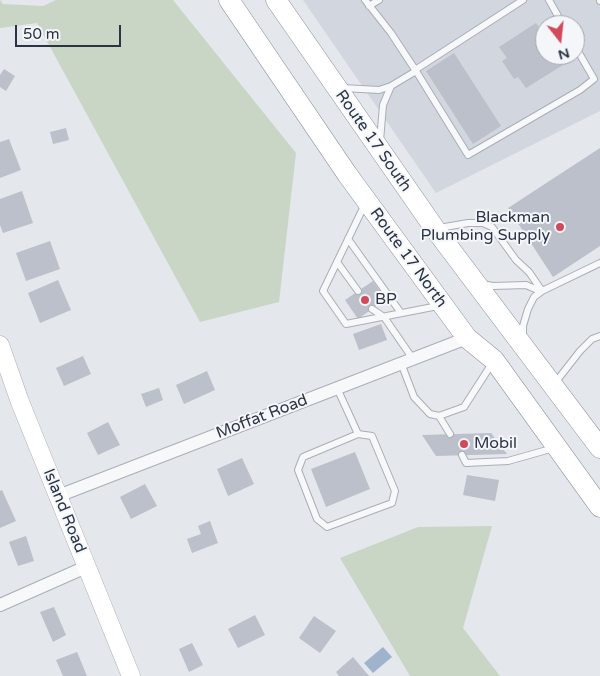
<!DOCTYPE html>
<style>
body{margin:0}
#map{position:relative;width:600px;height:676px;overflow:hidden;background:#e4e7ec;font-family:"Varela Round",sans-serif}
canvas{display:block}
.north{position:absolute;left:535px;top:15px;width:50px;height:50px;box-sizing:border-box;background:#f4f6f9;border:1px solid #a4a8b1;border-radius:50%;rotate:164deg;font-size:14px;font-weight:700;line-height:20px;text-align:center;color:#2b3445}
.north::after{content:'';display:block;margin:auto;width:18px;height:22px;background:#d1495b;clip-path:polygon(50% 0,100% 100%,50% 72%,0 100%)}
.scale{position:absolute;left:15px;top:25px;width:106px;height:22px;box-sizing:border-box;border:2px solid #2b3445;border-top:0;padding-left:6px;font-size:15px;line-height:18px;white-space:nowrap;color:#2b3445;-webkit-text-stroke:4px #f4f6f9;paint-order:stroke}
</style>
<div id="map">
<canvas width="600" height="676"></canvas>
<div class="north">N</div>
<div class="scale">50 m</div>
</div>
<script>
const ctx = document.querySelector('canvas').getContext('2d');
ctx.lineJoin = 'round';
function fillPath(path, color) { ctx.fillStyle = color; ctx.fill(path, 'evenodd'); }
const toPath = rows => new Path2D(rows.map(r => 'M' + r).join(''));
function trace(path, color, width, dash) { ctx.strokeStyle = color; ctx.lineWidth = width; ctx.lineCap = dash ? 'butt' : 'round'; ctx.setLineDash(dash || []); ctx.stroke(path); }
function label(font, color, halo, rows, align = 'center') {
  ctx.font = font + ' "Varela Round",sans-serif'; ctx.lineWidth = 4; ctx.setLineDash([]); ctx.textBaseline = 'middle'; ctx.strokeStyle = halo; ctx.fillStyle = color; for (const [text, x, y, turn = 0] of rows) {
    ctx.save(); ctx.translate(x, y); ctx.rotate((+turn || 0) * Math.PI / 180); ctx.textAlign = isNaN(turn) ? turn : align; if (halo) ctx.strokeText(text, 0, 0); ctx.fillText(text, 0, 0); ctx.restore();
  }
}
fillPath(toPath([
 [303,0,600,0,600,111,436,193],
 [545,25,575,25,575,55,545,55]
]), '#d2d6de');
fillPath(toPath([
 [0,0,3,4,43,6,56,0,173,0,296,153,279,302,200,322,37,23,0,28],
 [492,526,463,628,500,676,410,676,340,558,418,527]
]), '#c9d6c5');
fillPath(toPath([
 [383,647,392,657,373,673,364,663]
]), '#9fb4cc');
fillPath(toPath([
 [536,23,545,37,545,55,556,55,563,65,526,88,518,77,514,79,502,61,507,58,499,47],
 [454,53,501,126,473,144,426,71],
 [4,69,15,76,6,91,0,87,0,75],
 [66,128,69,140,53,144,50,132],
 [9,139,21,170,0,178,0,142],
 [600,148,600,246,553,277,508,208],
 [22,191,33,223,3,233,0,225,0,199],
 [50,241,60,269,26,281,16,253],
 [58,280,71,310,40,323,28,293],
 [373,281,386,299,358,319,345,300],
 [381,324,387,340,359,350,353,334],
 [83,356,91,374,64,386,56,368],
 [207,371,215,390,184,404,176,385],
 [159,388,163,400,146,407,141,394],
 [108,422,120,445,98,455,87,433],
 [491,433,507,454,436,456,422,435],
 [355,452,370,489,326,507,311,469],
 [242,458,254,484,228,496,217,469],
 [467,475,499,480,495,501,463,495],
 [145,484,157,506,131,519,120,497],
 [2,490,16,521,0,528,0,491],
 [210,521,218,543,192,553,187,539,201,534,198,526],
 [26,536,34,561,18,566,9,542],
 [54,607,66,635,53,642,40,612],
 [255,615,265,635,238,648,228,629],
 [314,616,336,631,320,653,299,638],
 [192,643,203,665,189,672,179,649],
 [77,652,87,676,63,676,56,660],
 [353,657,369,676,339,676,336,672]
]), '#bbc0ca');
const service = toPath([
 [365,0,391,33,416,71],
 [549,0,563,25],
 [600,0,600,1],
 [369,6,379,0],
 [415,70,523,0],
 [343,88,379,90,391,86,416,71,468,155,580,90,594,79,575,46],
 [380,141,383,105,391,86],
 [365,204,323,291,346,324,438,306],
 [439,228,468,223,483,223,492,227,516,260,529,272,542,291],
 [348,239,401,313],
 [337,262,358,291],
 [482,284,493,286,526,285,540,291],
 [372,309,384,317,413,359],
 [523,336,523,326,528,309,534,297,542,291,600,263],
 [401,363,414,397,430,414,439,416,464,407,493,362],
 [555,383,580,351,592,339,600,336],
 [337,388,358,434,372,436,395,491,392,503,327,527,317,519,298,470,303,457,358,434],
 [439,416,450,434],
 [462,455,466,463,508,461,554,448]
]);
const minor = toPath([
 [58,496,467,338],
 [0,605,86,567]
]);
const secondary = toPath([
 [0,345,20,402,131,676]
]);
const trunk = toPath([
 [229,0,347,174,467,338,494,360,600,507],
 [276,0,435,229,600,448]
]);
trace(service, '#a9aeb7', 8);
trace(minor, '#a9aeb7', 14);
trace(secondary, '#a9aeb7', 19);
trace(trunk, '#8b94a3', 21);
trace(service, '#f7f8fa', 6);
trace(minor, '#f7f8fa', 12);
trace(secondary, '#fff', 18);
trace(trunk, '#fff', 20);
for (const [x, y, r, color] of [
 [560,227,5,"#d1495b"],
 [365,300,5,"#d1495b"],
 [464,444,5,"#d1495b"]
]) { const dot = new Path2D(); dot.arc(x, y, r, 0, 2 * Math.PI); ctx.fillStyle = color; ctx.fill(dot); trace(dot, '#f4f6f9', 2); }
label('16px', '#2b3445', '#f4f6f9', [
 ["Route 17 South",373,141,55],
 ["Route 17 North",408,258,54],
 ["Moffat Road",262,417,-21],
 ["Island Road",64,511,68]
]);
label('16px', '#2b3445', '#f4f6f9', [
 ["Blackman",550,218,"right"],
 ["Plumbing Supply",550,236,"right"],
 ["BP",375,300],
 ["Mobil",474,444]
], 'left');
</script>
